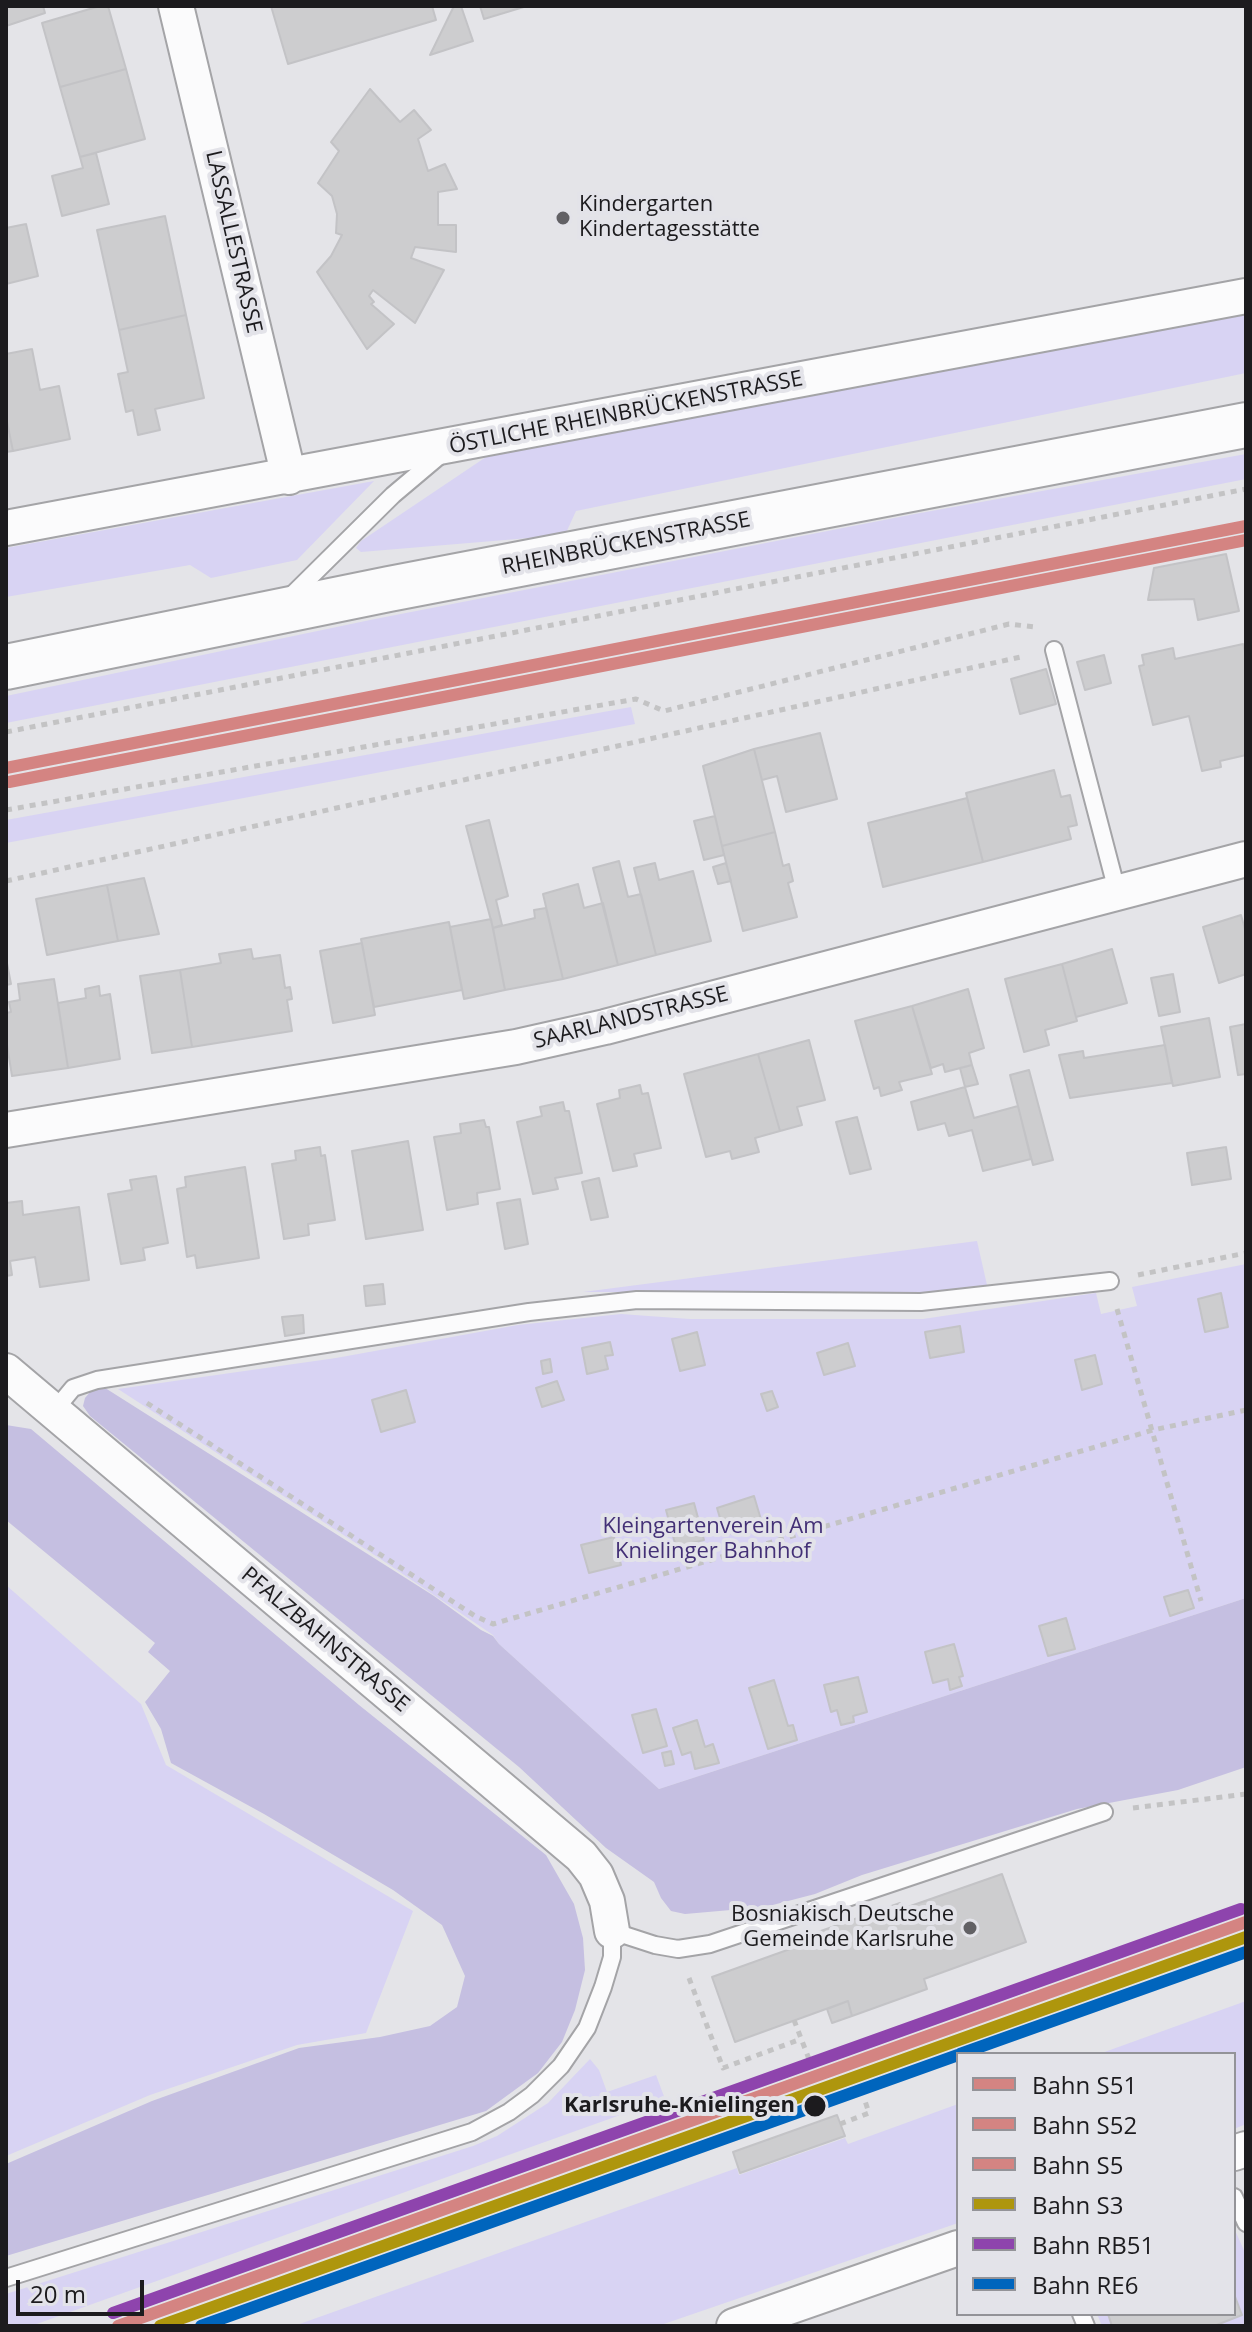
<!DOCTYPE html>
<meta charset="utf-8">
<style>
body{margin:0}
#map{position:relative;width:1252px;height:2332px;overflow:hidden;background:#e4e4e8;font-family:"Open Sans",sans-serif}
canvas{display:block}
.frame{position:absolute;inset:0;border:8px solid #1c1b1e;pointer-events:none}
.legend{position:absolute;left:956px;top:2052px;width:280px;height:264px;box-sizing:border-box;background:#e3e3e9;border:2px solid #939398;margin:0;padding:10px 14px;list-style:none;font-size:24px;color:#1c1b1e}
.legend li{display:flex;align-items:center;gap:16px;height:40px}
.legend b{width:40px;border:2px solid #939398}
.scale{position:absolute;left:16px;top:2280px;width:128px;height:36px;box-sizing:border-box;border:4px solid #1c1b1e;border-top:0;padding-left:10px;font-size:24px;line-height:28px;white-space:nowrap;color:#1c1b1e;-webkit-text-stroke:6px #e3e3e9;paint-order:stroke}
</style>
<div id="map">
<canvas width="1252" height="2332"></canvas>
<div class="frame"></div>
<ul class="legend">
<li><b style="height:10px;background:#d48482"></b>Bahn S51</li>
<li><b style="height:10px;background:#d48482"></b>Bahn S52</li>
<li><b style="height:10px;background:#d48482"></b>Bahn S5</li>
<li><b style="height:10px;background:#ae960d"></b>Bahn S3</li>
<li><b style="height:10px;background:#8e44ad"></b>Bahn RB51</li>
<li><b style="height:10px;background:#0065bd"></b>Bahn RE6</li>
</ul>
<div class="scale">20 m</div>
</div>
<script>
const ctx = document.querySelector('canvas').getContext('2d');
ctx.lineJoin = 'round';
function fillPath(path, color) { ctx.fillStyle = color; ctx.fill(path, 'evenodd'); }
const toPath = rows => new Path2D(rows.map(r => 'M' + r).join(''));
function trace(path, color, width, dash) { ctx.strokeStyle = color; ctx.lineWidth = width; ctx.lineCap = dash ? 'butt' : 'round'; ctx.setLineDash(dash || []); ctx.stroke(path); }
function label(font, color, halo, rows, align = 'center') {
  ctx.font = font + ' "Open Sans",sans-serif'; ctx.lineWidth = 8; ctx.setLineDash([]); ctx.textBaseline = 'middle'; ctx.strokeStyle = halo; ctx.fillStyle = color; for (const [text, x, y, turn = 0] of rows) {
    ctx.save(); ctx.translate(x, y); ctx.rotate((+turn || 0) * Math.PI / 180); ctx.textAlign = isNaN(turn) ? turn : align; if (halo) ctx.strokeText(text, 0, 0); ctx.fillText(text, 0, 0); ctx.restore();
  }
}
fillPath(toPath([
 [1246,307,1246,373,576,511,565,535,361,552,356,548,361,541,486,457],
 [1246,454,1246,479,6,723,6,696,375,619,915,514],
 [374,481,297,560,211,578,190,565,6,597,6,548],
 [631,707,635,724,6,843,6,820],
 [977,1241,987,1285,936,1292,583,1292],
 [1246,1264,1246,1598,659,1789,499,1644,493,1635,382,1560,118,1389,336,1358,518,1325,621,1314,690,1319,923,1319,1096,1293,1101,1314,1137,1306,1132,1287],
 [6,1585,141,1704,166,1765,413,1911,366,2033,297,2045,150,2095,6,2156],
 [1246,2001,1246,2124,1234,2129,1234,2054,1099,2054],
 [590,2059,599,2070,607,2092,656,2075,665,2099,31,2326,6,2326,6,2294,473,2146,497,2136,548,2103],
 [958,2104,958,2223,658,2326,294,2326,737,2168,739,2175,845,2138,848,2144],
 [1234,2228,1246,2255,1246,2326,1102,2326,1097,2314,1234,2314]
]), '#d8d3f3');
fillPath(toPath([
 [102,1386,434,1596,481,1630,493,1636,499,1644,659,1789,1246,1598,1246,1767,1178,1790,1077,1809,862,1875,815,1894,765,1907,685,1914,671,1911,661,1898,654,1882,606,1848,519,1767,90,1416,83,1406,85,1398,91,1391],
 [6,1425,31,1429,359,1705,546,1855,574,1904,583,1938,585,1970,575,2010,562,2042,538,2073,486,2111,6,2256,6,2164,152,2101,299,2048,380,2037,430,2026,457,2007,465,1976,442,1925,393,1890,264,1814,171,1763,161,1729,145,1702,170,1671,148,1652,155,1643,6,1520]
]), '#c5bfe1');
const building = toPath([
 [6,6,43,6,45,13,6,26,6,6],
 [100,6,108,6,126,69,60,87,42,23,100,6],
 [271,6,432,6,436,20,288,64,271,6],
 [454,6,461,6,473,41,430,55,454,6],
 [480,6,527,6,484,19,480,6],
 [126,69,145,139,80,157,60,87,126,69],
 [370,89,400,122,414,110,431,130,418,139,428,171,445,164,457,189,438,192,438,225,456,225,456,252,415,247,411,258,444,270,415,323,373,290,369,296,374,302,371,304,394,324,367,349,317,272,331,256,342,235,336,233,337,214,332,196,318,183,339,151,331,142,370,89],
 [96,153,109,204,62,216,52,176,83,168,80,157,96,153],
 [165,216,186,315,119,330,97,230,165,216],
 [26,224,38,276,6,284,6,228,26,224],
 [186,315,204,398,155,409,160,430,138,435,133,410,126,412,118,374,128,372,119,330,186,315],
 [32,349,40,390,59,386,70,439,13,451,6,417,6,354,32,349],
 [6,417,13,451,6,452,6,417],
 [1226,554,1239,611,1198,620,1194,599,1148,600,1154,568,1226,554],
 [1243,644,1246,655,1246,755,1220,761,1221,767,1202,771,1189,716,1153,725,1139,666,1144,665,1142,655,1173,648,1175,659,1243,644],
 [1104,655,1111,683,1085,690,1077,662,1104,655],
 [1046,669,1056,704,1020,714,1011,679,1046,669],
 [820,733,837,799,786,812,777,776,762,780,754,749,820,733],
 [754,749,775,832,722,846,703,766,754,749],
 [1054,770,1061,797,1070,795,1077,825,1068,827,1071,839,983,862,966,793,1054,770],
 [967,798,983,862,883,887,868,823,967,798],
 [715,816,724,855,704,860,694,821,715,816],
 [489,820,508,896,496,900,502,925,493,928,466,826,489,820],
 [775,832,783,866,789,864,793,881,788,883,797,917,743,931,722,846,775,832],
 [619,861,628,897,641,894,656,955,618,965,593,868,619,861],
 [655,863,659,880,693,871,711,941,656,955,634,868,655,863],
 [726,863,731,881,718,884,713,867,726,863],
 [144,878,159,934,118,941,107,885,144,878],
 [578,884,584,908,603,903,618,965,563,979,543,894,578,884],
 [107,885,118,941,47,955,36,899,107,885],
 [546,908,563,979,505,990,493,928,535,918,534,910,546,908],
 [1241,915,1246,933,1246,974,1219,983,1203,927,1241,915],
 [491,919,505,990,464,999,450,927,491,919],
 [449,922,462,990,374,1007,361,939,449,922],
 [362,943,375,1015,333,1023,320,951,362,943],
 [251,949,253,959,280,955,285,988,290,987,292,999,287,1000,292,1031,192,1047,180,970,221,963,219,954,251,949],
 [1112,949,1127,1003,1076,1017,1062,964,1112,949],
 [6,958,11,984,6,985,6,958],
 [1062,964,1077,1021,1045,1030,1049,1045,1024,1052,1005,979,1062,964],
 [180,970,192,1047,152,1053,140,976,180,970],
 [1173,974,1180,1012,1159,1016,1151,978,1173,974],
 [54,979,68,1068,12,1076,6,1039,6,1013,11,1012,9,1002,20,1000,18,984,54,979],
 [99,986,100,996,110,994,120,1059,68,1068,58,1003,86,998,85,989,99,986],
 [968,989,984,1048,969,1053,972,1065,945,1072,943,1064,931,1068,912,1006,968,989],
 [912,1006,932,1074,899,1082,902,1090,881,1096,879,1087,874,1089,855,1021,912,1006],
 [1209,1018,1220,1077,1173,1086,1161,1027,1209,1018],
 [1246,1024,1246,1074,1238,1075,1230,1027,1246,1024],
 [809,1040,825,1100,797,1107,802,1125,780,1131,758,1054,809,1040],
 [1165,1045,1172,1083,1070,1098,1059,1055,1083,1051,1084,1058,1165,1045],
 [758,1054,780,1131,755,1138,759,1152,732,1159,730,1151,706,1157,684,1074,758,1054],
 [972,1065,978,1084,965,1087,960,1068,972,1065],
 [1029,1070,1053,1160,1033,1165,1010,1075,1029,1070],
 [640,1085,642,1094,648,1093,661,1148,634,1154,637,1166,613,1171,597,1104,620,1098,619,1090,640,1085],
 [965,1087,974,1118,1018,1106,1031,1159,983,1171,972,1130,949,1136,945,1123,918,1130,911,1102,965,1087],
 [563,1102,565,1111,569,1111,582,1173,555,1178,558,1189,533,1194,517,1122,542,1116,540,1107,563,1102],
 [857,1117,871,1169,850,1174,836,1122,857,1117],
 [484,1120,486,1127,489,1127,500,1189,477,1193,478,1204,447,1210,434,1137,461,1133,460,1124,484,1120],
 [408,1141,423,1230,366,1239,352,1151,408,1141],
 [320,1147,321,1156,325,1155,335,1220,308,1224,309,1235,284,1239,272,1164,296,1160,295,1151,320,1147],
 [1226,1147,1231,1179,1192,1185,1187,1153,1226,1147],
 [245,1167,259,1258,197,1268,195,1255,187,1257,177,1189,186,1187,185,1177,245,1167],
 [156,1176,168,1243,143,1248,145,1260,121,1264,108,1194,132,1190,130,1180,156,1176],
 [599,1178,608,1217,591,1220,582,1182,599,1178],
 [520,1199,528,1244,505,1249,497,1203,520,1199],
 [22,1201,23,1215,79,1207,89,1280,40,1287,35,1257,10,1261,12,1275,6,1276,6,1203,22,1201],
 [383,1284,385,1304,366,1306,364,1286,383,1284],
 [1221,1293,1228,1327,1205,1332,1198,1299,1221,1293],
 [303,1315,304,1333,285,1336,282,1317,303,1315],
 [960,1326,964,1352,930,1358,925,1332,960,1326],
 [697,1332,705,1365,680,1371,672,1339,697,1332],
 [610,1342,613,1355,605,1356,608,1369,587,1374,582,1348,610,1342],
 [848,1343,855,1366,824,1375,817,1353,848,1343],
 [1095,1355,1102,1384,1082,1390,1075,1360,1095,1355],
 [550,1359,552,1372,543,1374,541,1361,550,1359],
 [557,1381,564,1400,542,1407,536,1388,557,1381],
 [406,1390,415,1422,381,1432,372,1400,406,1390],
 [772,1391,778,1407,767,1411,761,1394,772,1391],
 [754,1496,762,1523,725,1535,717,1508,754,1496],
 [694,1503,704,1540,676,1547,666,1510,694,1503],
 [614,1537,621,1565,589,1573,581,1545,614,1537],
 [1188,1590,1194,1608,1170,1616,1164,1597,1188,1590],
 [1066,1618,1075,1649,1048,1656,1039,1626,1066,1618],
 [954,1644,963,1676,959,1677,962,1686,950,1690,948,1679,933,1683,925,1652,954,1644],
 [858,1677,867,1712,853,1716,854,1722,841,1725,837,1710,831,1712,824,1685,858,1677],
 [774,1680,788,1726,793,1725,797,1740,768,1749,749,1688,774,1680],
 [656,1709,667,1746,643,1753,632,1715,656,1709],
 [697,1720,705,1747,713,1744,719,1763,695,1769,691,1752,682,1755,673,1728,697,1720],
 [671,1751,674,1764,665,1766,662,1753,671,1751],
 [1002,1874,1026,1942,924,1979,927,1989,852,2016,848,2001,735,2042,712,1977,804,1944,801,1938,900,1903,902,1909,1002,1874],
 [848,2001,852,2016,832,2023,827,2009,848,2001],
 [837,2115,845,2136,740,2173,733,2152,837,2115],
 [1234,2294,1242,2315,1214,2326,1112,2326,1108,2314,1234,2314,1234,2294]
]);
fillPath(building, '#cdcdcf');
trace(building, '#c3c3c6', 2);
const lane = toPath([
 [289,598,393,495,444,452],
 [1054,650,1117,891],
 [54,1411,73,1388,97,1380,529,1312,637,1300,921,1302,1110,1281],
 [1234,2197,1246,2223],
 [6,2278,472,2132,509,2112,532,2095,561,2066,587,2028,603,1987,612,1957,612,1931,655,1945,678,1949,710,1944,1104,1812],
 [1081,2314,1086,2326]
]);
const street = toPath([
 [176,6,289,477],
 [6,528,1246,296],
 [6,1130,516,1047,605,1027,1246,859],
 [6,1371,581,1856,596,1875,607,1901,612,1931],
 [1234,2153,1246,2149],
 [734,2326,958,2248]
]);
const secondary = toPath([
 [6,667,389,589,1246,425]
]);
trace(lane, '#a4a4a7', 20);
trace(street, '#a4a4a7', 38);
trace(secondary, '#a4a4a7', 48);
trace(toPath([
 [6,732,1246,489],
 [6,810,636,699,664,711,1009,624,1035,627],
 [6,881,1025,656],
 [1138,1275,1246,1253],
 [1117,1309,1201,1601],
 [147,1403,475,1616,493,1624,1153,1430,1246,1410],
 [1133,1808,1246,1794],
 [689,1978,723,2068,801,2039],
 [794,2020,812,2067],
 [840,2124,869,2113,865,2101]
]), '#c3c3c4', 5, [6, 6]);
trace(lane, '#fbfbfc', 16);
trace(street, '#fbfbfc', 34);
trace(secondary, '#fbfbfc', 44);
trace(toPath([
 [6,768,1246,526]
]), '#d48482', 12);
trace(toPath([
 [118,2326,1246,1922]
]), '#d48482', 12);
trace(toPath([
 [9,782,1246,540]
]), '#d48482', 12);
trace(toPath([
 [160,2326,1246,1937]
]), '#ae960d', 12);
trace(toPath([
 [113,2313,1241,1909]
]), '#8e44ad', 12);
trace(toPath([
 [960,2054,1246,1952],
 [201,2326,958,2055]
]), '#0065bd', 12);
for (const [x, y, r, color] of [
 [563,218,8,"#626165"],
 [970,1928,8,"#626165"],
 [815,2106,12,"#1c1b1e"]
]) { const dot = new Path2D(); dot.arc(x, y, r, 0, 2 * Math.PI); ctx.fillStyle = color; ctx.fill(dot); trace(dot, '#e3e3e9', 3); }
label('22px', '#1c1b1e', '#e3e3e9', [
 ["Kindergarten",579,205],
 ["Kindertagesstätte",579,230],
 ["Bosniakisch Deutsche",954,1915,"right"],
 ["Gemeinde Karlsruhe",954,1940,"right"]
], 'left');
label('22px', '#1c1b1e', '#e3e3e9', [
 ["LASSALLESTRASSE",233,242,77],
 ["ÖSTLICHE RHEINBRÜCKENSTRASSE",626,413,-11],
 ["RHEINBRÜCKENSTRASSE",626,544,-11],
 ["SAARLANDSTRASSE",631,1018,-14],
 ["PFALZBAHNSTRASSE",325,1640,40]
]);
label('22px', '#433076', '#e3e3e9', [
 ["Kleingartenverein Am",713,1527],
 ["Knielinger Bahnhof",713,1552]
]);
label('bold 22px', '#1c1b1e', '#e3e3e9', [
 ["Karlsruhe-Knielingen",795,2106]
], 'right');
</script>
